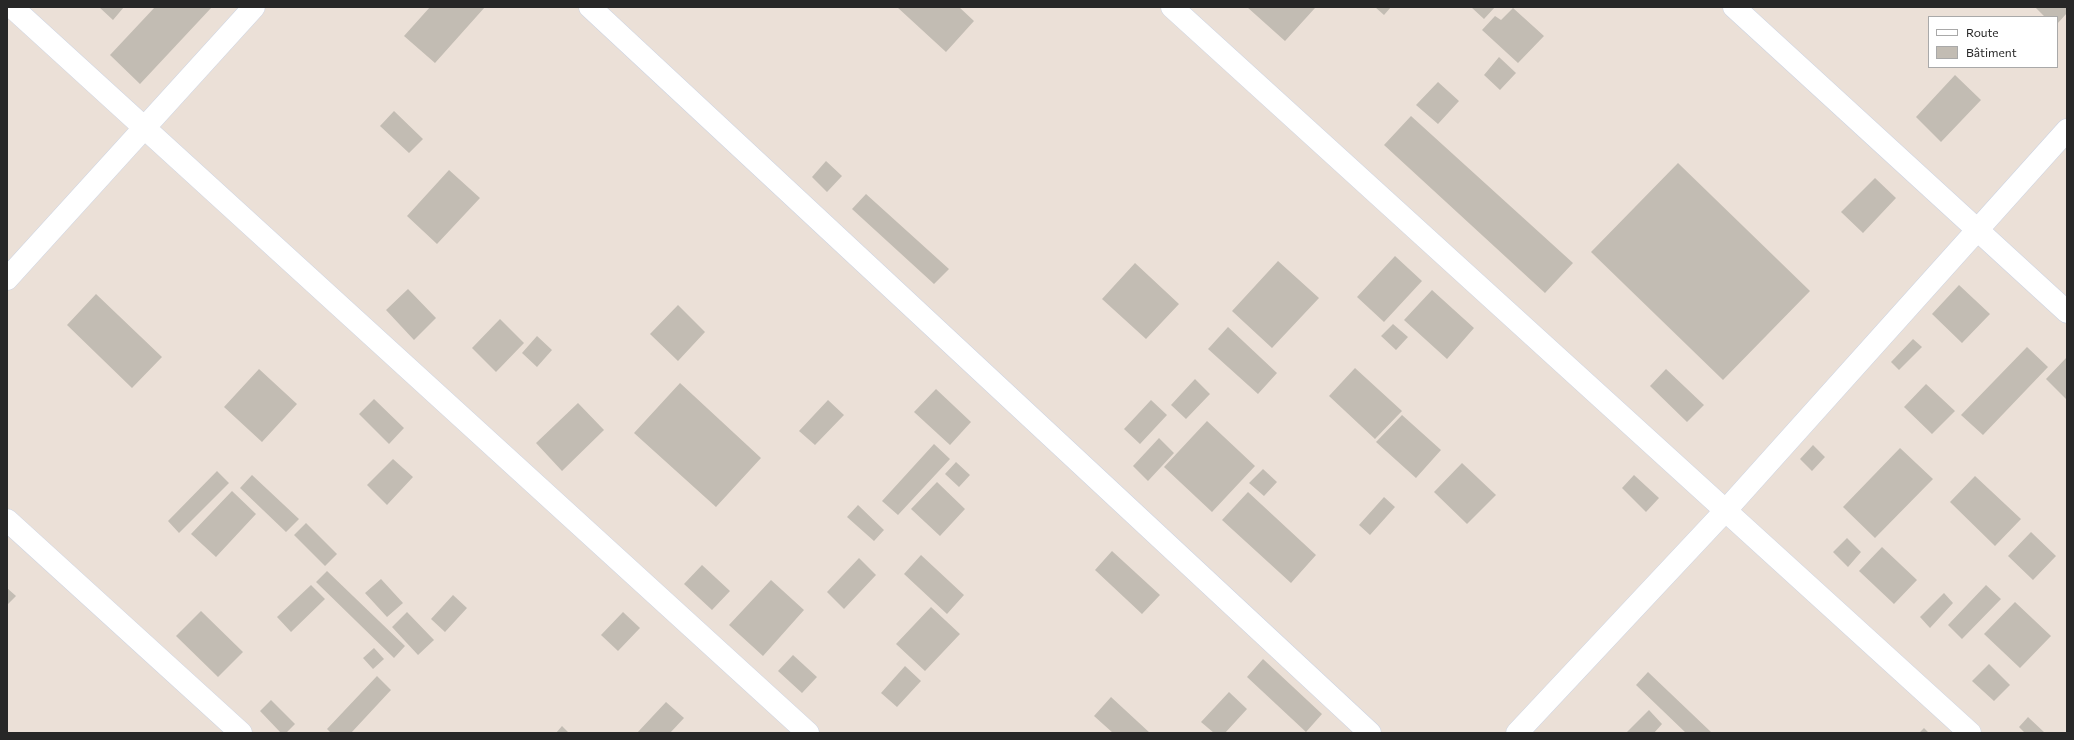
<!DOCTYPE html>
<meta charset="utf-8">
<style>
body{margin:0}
#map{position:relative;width:2074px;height:740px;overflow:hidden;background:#ebe0d7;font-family:Commissioner,sans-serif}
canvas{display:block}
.frame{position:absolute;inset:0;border:8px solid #272727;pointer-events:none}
.legend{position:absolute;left:1928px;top:16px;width:130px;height:52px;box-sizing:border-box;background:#fff;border:1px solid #a9a9a9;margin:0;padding:5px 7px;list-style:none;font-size:12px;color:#272727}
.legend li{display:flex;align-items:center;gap:8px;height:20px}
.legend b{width:20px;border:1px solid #a9a9a9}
</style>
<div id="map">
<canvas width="2074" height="740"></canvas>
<div class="frame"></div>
<ul class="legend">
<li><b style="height:5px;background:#fff"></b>Route</li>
<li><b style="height:11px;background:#c2bcb3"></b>Bâtiment</li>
</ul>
</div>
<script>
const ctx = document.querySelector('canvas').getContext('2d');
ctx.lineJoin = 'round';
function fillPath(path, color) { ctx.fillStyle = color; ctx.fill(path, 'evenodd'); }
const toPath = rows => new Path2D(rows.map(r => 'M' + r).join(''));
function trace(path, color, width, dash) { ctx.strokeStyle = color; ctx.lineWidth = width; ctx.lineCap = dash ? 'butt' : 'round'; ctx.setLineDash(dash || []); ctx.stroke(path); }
fillPath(toPath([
 [99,7,124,7,113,20],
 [155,7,212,7,140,84,110,55],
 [430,7,485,7,435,63,404,36],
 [897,7,959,7,974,21,946,52],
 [1247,7,1314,7,1315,8,1285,41],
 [1375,7,1391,7,1384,15],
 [1471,7,1495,7,1484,19],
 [2035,7,2067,7,2067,13,2057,24,2057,17,2045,17],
 [1513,8,1544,36,1518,63,1482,30,1495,16,1501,20],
 [1499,57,1516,73,1500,90,1484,75],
 [1955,75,1981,100,1941,142,1916,117],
 [1438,82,1459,101,1438,124,1416,105],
 [394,111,423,139,409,153,380,126],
 [1411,116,1573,263,1545,293,1384,145],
 [826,161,842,176,827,192,812,177],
 [1678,163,1810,291,1723,380,1591,252],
 [449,170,480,198,437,244,407,216],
 [1875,178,1896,198,1863,233,1841,212],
 [866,194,949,269,934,284,852,209],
 [1395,256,1422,281,1384,322,1357,297],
 [1278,261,1319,298,1272,348,1232,311],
 [1135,263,1179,304,1146,339,1102,299],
 [1959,285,1990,314,1962,343,1932,314],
 [408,289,436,318,414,340,386,310],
 [1432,290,1474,328,1447,359,1404,320],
 [96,294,162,357,132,388,67,325],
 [678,305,705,332,678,361,650,334],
 [500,319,524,343,496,372,472,348],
 [1393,324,1408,337,1396,350,1381,336],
 [1228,327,1277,373,1258,394,1208,349],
 [537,336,552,350,537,367,522,353],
 [1913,339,1922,347,1899,370,1891,362],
 [2027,347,2048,367,1983,435,1961,415],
 [2067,357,2067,400,2046,379],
 [1355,368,1402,411,1375,439,1329,396],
 [259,369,297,404,262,442,224,407],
 [1666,369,1704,405,1687,422,1650,386],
 [1195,379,1210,394,1186,419,1171,405],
 [680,383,761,458,716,507,634,433],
 [1926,384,1955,411,1932,434,1904,407],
 [936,389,971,422,950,445,914,412],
 [374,399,404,428,389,444,359,414],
 [828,400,844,415,815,445,799,431],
 [1151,400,1167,415,1140,444,1124,429],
 [578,403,604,430,562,471,536,443],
 [1402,415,1441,450,1416,478,1376,442],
 [1207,421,1255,466,1212,512,1164,467],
 [1159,438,1174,453,1148,481,1133,466],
 [934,444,950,459,898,515,882,501],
 [1813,445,1825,457,1812,471,1800,459],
 [1900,448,1933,479,1875,538,1843,507],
 [393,459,413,477,387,505,367,485],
 [956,462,970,475,959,487,945,474],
 [1462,463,1496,495,1467,524,1434,492],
 [1263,469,1277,482,1264,496,1249,483],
 [217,471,229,483,179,533,168,521],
 [252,475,299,519,286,532,240,488],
 [1634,475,1659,498,1646,512,1622,488],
 [1975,476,2021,519,1995,546,1950,502],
 [937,482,965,509,940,536,911,509],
 [232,491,256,514,216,557,191,534],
 [1248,492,1316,555,1291,583,1222,520],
 [1384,497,1395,507,1370,535,1359,525],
 [858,505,884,530,874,541,847,517],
 [306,523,337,554,325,566,294,535],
 [2031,532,2056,556,2033,580,2008,556],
 [1847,538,1861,552,1848,567,1833,552],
 [1882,547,1917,580,1894,604,1859,571],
 [1112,551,1160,595,1142,614,1095,570],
 [921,555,964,595,947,614,904,574],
 [859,558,876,575,844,609,827,592],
 [702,565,730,591,712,610,684,584],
 [327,571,405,646,394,658,316,582],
 [381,579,403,603,387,617,365,593],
 [771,580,804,610,763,656,729,625],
 [311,585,325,599,291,632,277,617],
 [1986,585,2001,599,1962,639,1948,625],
 [7,588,16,596,7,605],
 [1944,593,1953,603,1930,628,1920,617],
 [453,595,467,608,445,632,431,619],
 [2015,602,2051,636,2020,668,1984,634],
 [931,607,960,634,925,671,896,644],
 [201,611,243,652,218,677,176,636],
 [407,612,434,640,418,655,392,627],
 [623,612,640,628,618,651,601,635],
 [374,648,384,659,373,669,363,658],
 [793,655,817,677,802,693,778,671],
 [1263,659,1322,714,1306,732,1247,677],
 [1989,664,2010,685,1994,701,1972,681],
 [905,666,921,681,897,707,881,693],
 [1648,672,1711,732,1710,733,1686,733,1636,685],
 [377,676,391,690,351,733,331,733,327,729],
 [1229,692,1247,709,1225,733,1214,733,1201,722],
 [1111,697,1150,733,1113,733,1094,716],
 [271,700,295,724,286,733,281,733,260,711],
 [666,702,684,718,670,733,637,733],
 [1649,710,1662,724,1654,733,1626,733],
 [2028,717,2045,733,2025,733,2019,727],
 [562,726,569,733,556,733],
 [1924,728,1929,733,1919,733]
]), '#c2bcb3');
const street = toPath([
 [12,7,808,733],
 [590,7,1370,733],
 [1172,7,1970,733],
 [1734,7,2067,312],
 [7,279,254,7],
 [7,520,241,733],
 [1517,733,1726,510,2067,130]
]);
trace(street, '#ccd3e2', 23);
trace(street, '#fff', 22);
</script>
